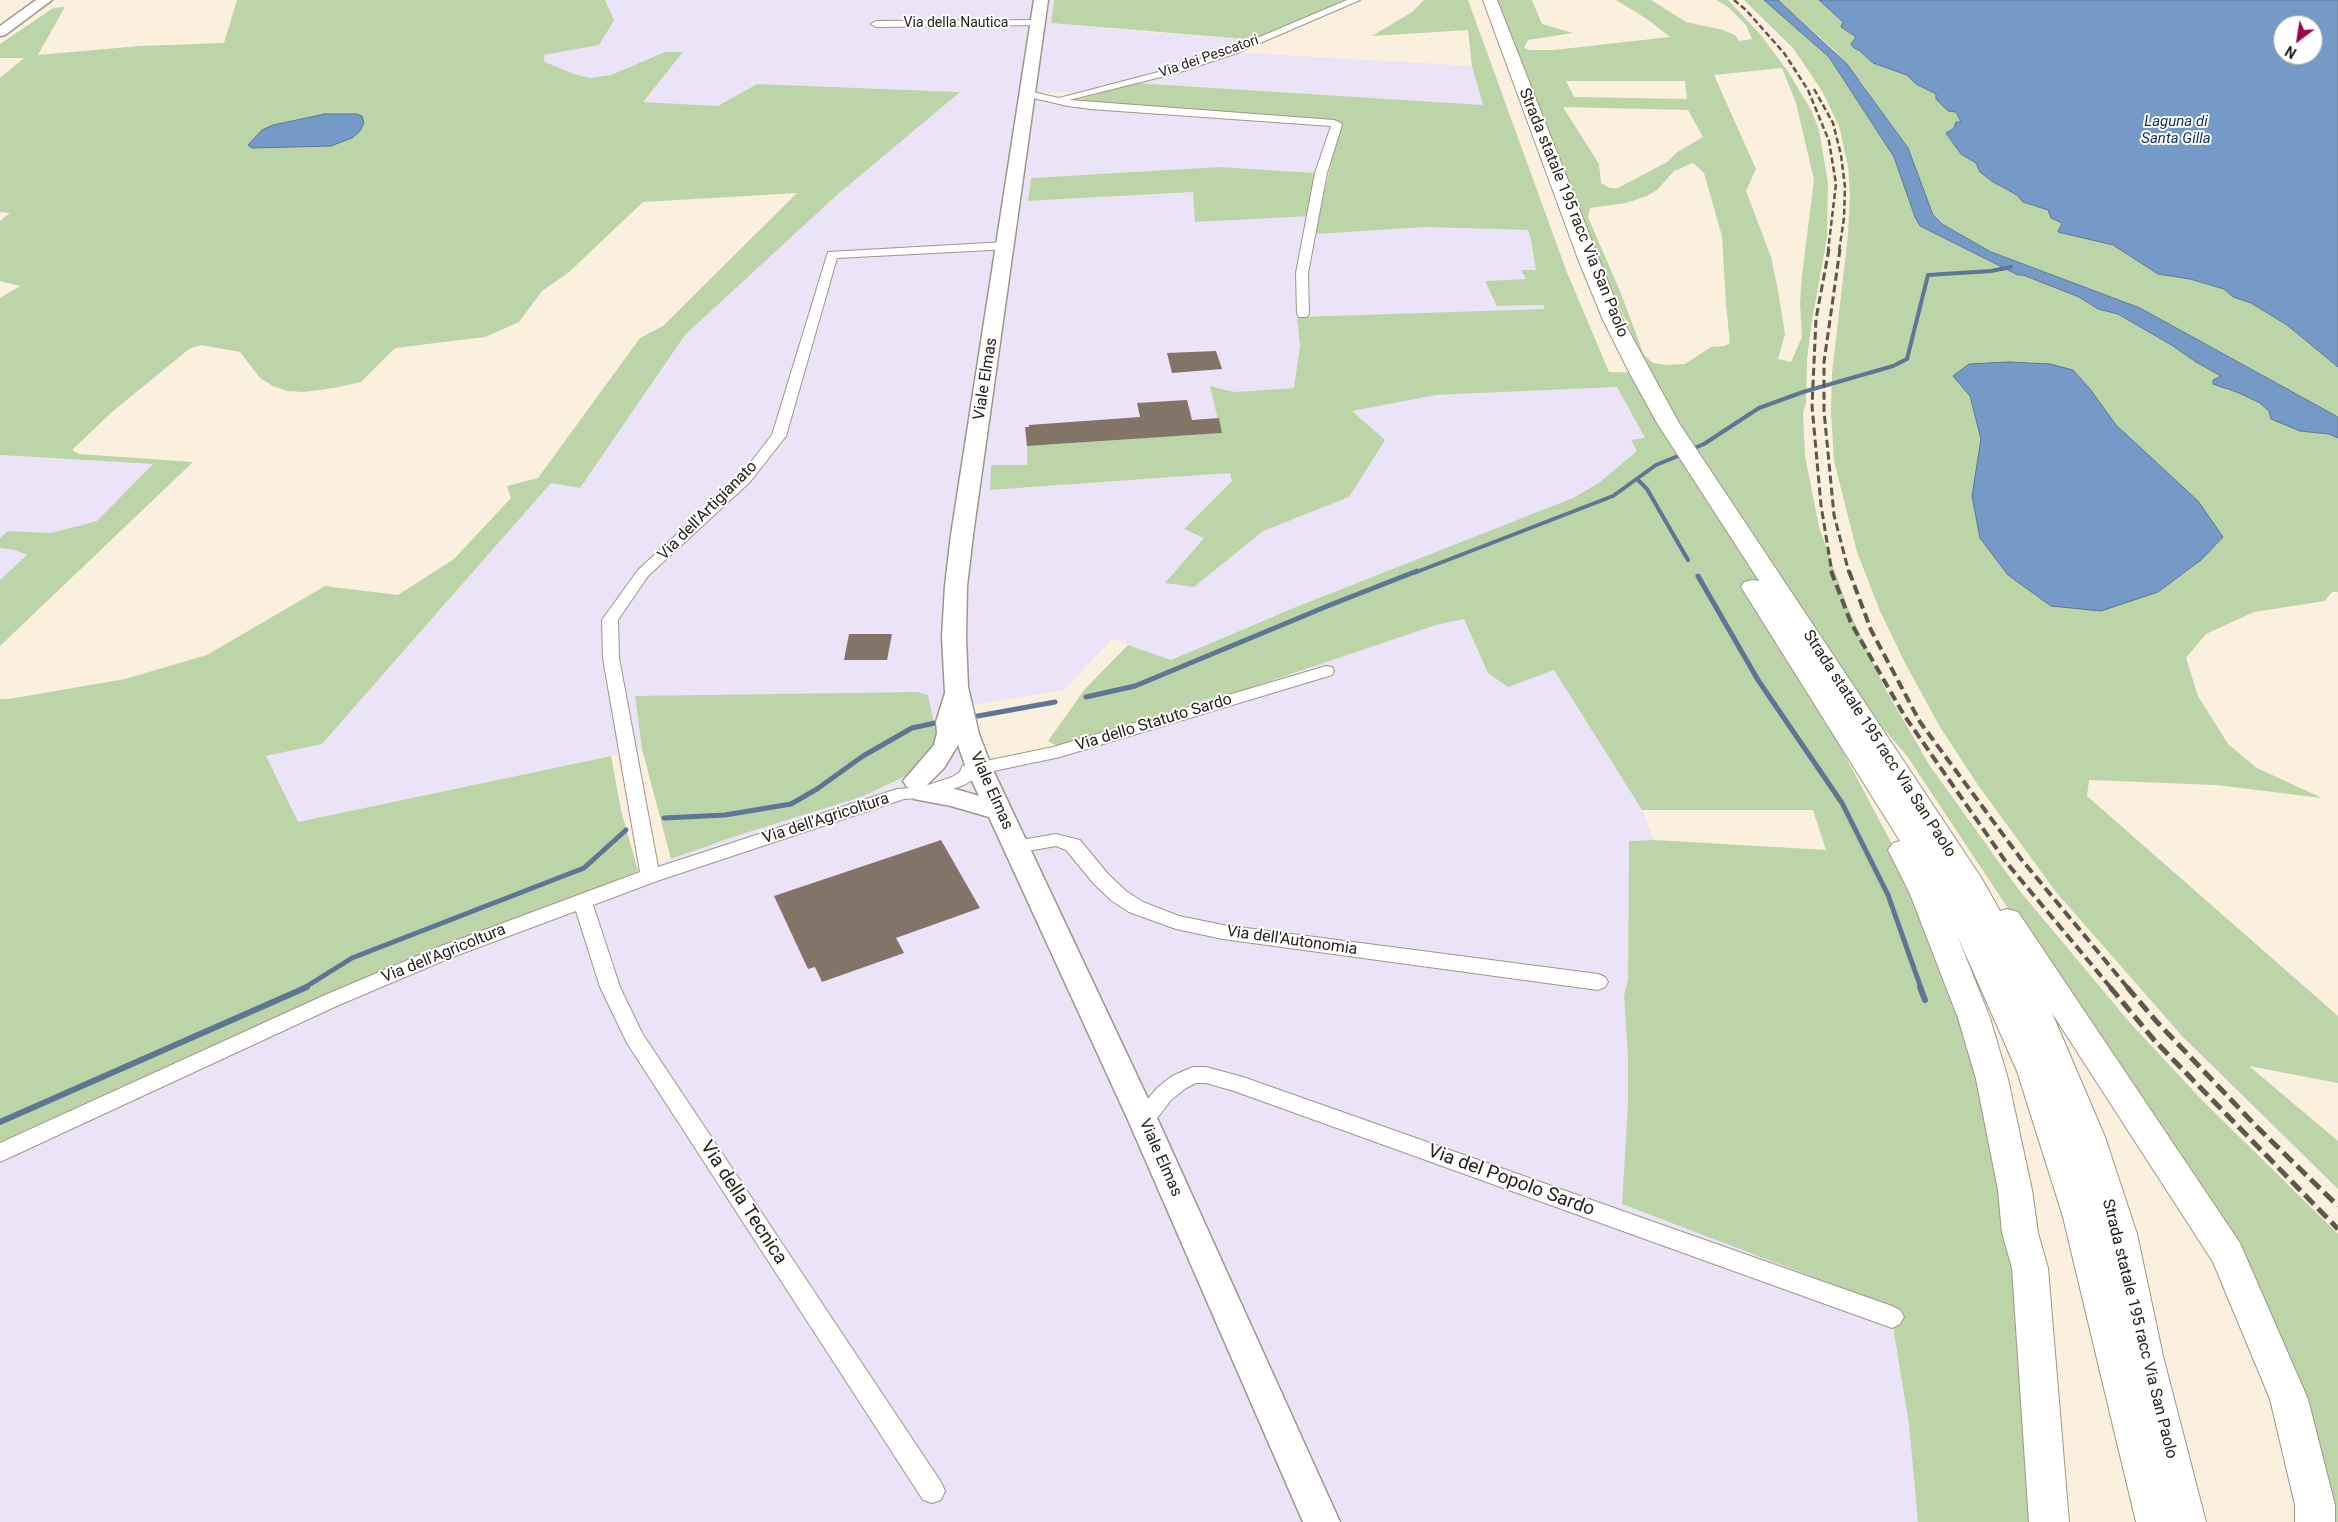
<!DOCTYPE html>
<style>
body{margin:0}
#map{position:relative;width:2338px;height:1522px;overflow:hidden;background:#fbefde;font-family:Roboto,sans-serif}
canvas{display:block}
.north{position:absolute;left:2273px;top:15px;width:50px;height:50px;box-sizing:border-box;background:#fff;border:1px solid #a8a7a4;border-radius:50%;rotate:211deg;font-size:14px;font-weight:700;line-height:20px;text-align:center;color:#26221b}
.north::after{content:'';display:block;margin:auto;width:18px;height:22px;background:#9e0249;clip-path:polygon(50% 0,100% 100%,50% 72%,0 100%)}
</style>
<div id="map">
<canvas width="2338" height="1522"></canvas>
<div class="north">N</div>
</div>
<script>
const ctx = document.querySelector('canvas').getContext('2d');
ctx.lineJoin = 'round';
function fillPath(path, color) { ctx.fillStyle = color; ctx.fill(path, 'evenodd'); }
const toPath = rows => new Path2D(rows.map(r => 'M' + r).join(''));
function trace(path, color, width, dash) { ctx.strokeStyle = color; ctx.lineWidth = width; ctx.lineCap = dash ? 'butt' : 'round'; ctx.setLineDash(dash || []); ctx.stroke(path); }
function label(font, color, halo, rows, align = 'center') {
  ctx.font = font + ' Roboto,sans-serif'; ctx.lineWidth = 4; ctx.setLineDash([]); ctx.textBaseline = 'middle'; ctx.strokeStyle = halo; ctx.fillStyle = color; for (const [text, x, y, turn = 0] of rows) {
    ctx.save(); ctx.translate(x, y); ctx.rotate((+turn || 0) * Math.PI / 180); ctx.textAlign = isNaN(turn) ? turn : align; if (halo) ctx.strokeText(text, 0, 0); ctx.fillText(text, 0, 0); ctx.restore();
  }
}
fillPath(toPath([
 [605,0,1054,0,1051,23,1145,32,1256,40,1230,52,1472,66,1484,105,1136,83,1081,93,1043,92,1043,104,1331,124,1315,173,1219,167,1031,178,1028,201,1194,192,1195,221,1307,216,1425,227,1528,230,1531,240,1536,270,1521,270,1526,279,1486,281,1497,306,1544,305,1544,309,1298,317,1300,345,1294,388,1234,392,1210,387,1222,433,1028,446,1028,465,990,490,1230,473,1232,481,1184,529,1204,538,1194,586,1263,531,1349,497,1351,411,1436,395,1617,387,1645,438,1637,451,1600,482,1573,498,1296,607,1171,660,1112,639,1064,690,970,705,976,724,981,740,989,755,996,758,1057,746,1208,699,1226,696,1436,625,1464,619,1488,673,1554,670,1642,810,1654,840,1630,841,1628,979,1624,996,1628,1057,1628,1104,1622,1204,1894,1308,1894,1333,1909,1425,1918,1522,0,1522,0,1143,303,1009,638,871,736,836,635,696,642,749,298,822,265,756,322,744,551,483,580,488,685,335,855,178,959,92,757,84,718,106,642,102,682,53,665,52,611,75,590,78,574,74,545,62,542,55,614,20],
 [0,455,62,459,154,464,97,521,51,533,8,531,0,538],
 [0,548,15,550,28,555,0,580]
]), '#ebe3f8');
fillPath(toPath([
 [237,0,605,0,614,20,599,45,543,55,545,62,574,74,590,78,611,75,665,52,683,52,643,102,718,106,757,84,960,92,838,194,685,335,580,488,551,483,322,744,266,756,298,822,611,756,621,810,638,871,303,1009,60,1121,56,1117,0,1143,0,699,9,699,125,679,207,655,325,586,398,595,454,559,511,498,507,486,538,478,640,338,663,326,797,193,643,202,568,273,542,291,519,322,485,337,395,348,361,382,334,388,304,392,287,391,273,386,260,378,240,352,201,345,189,349,112,412,72,450,79,454,193,462,0,646,0,580,27,555,15,550,0,548,0,538,8,531,51,533,97,521,153,464,0,455,0,298,20,286,0,281,0,221,10,213,0,212,0,78,24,58,0,58,0,44,53,8,65,7,38,55,140,46,224,43],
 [1054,0,1349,0,1256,40,1051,23],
 [1424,0,1468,0,1566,270,1609,372,1650,373,1598,260,1496,0,1532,0,1542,24,1573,33,1528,40,1524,48,1530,50,1554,50,1670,37,1647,19,1616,0,1651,0,1686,22,1723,30,1735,35,1739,41,1752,39,1746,25,1727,6,1716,0,1728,0,1760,34,1789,73,1812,112,1819,130,1828,183,1827,238,1812,321,1807,359,1806,403,1803,413,1805,456,1819,527,1848,608,1886,690,1930,766,2019,890,2131,1024,2202,1100,2338,1234,2338,1522,2333,1522,2309,1413,2015,919,1907,756,1879,723,1854,689,1821,710,1894,848,1964,1018,2010,1232,2030,1522,1918,1522,1909,1425,1894,1333,1894,1308,1622,1204,1628,1104,1628,1057,1624,996,1628,979,1629,841,1654,840,1826,850,1813,810,1642,810,1554,670,1508,687,1488,673,1464,619,1436,625,1226,696,1208,699,1057,746,1048,741,1085,689,1128,645,1171,660,1296,607,1573,498,1600,482,1637,451,1631,440,1645,438,1617,387,1436,395,1352,411,1385,440,1349,497,1263,531,1194,587,1165,583,1204,538,1184,529,1232,481,1230,473,990,490,991,465,1027,465,1027,446,1221,433,1210,386,1234,392,1294,388,1300,345,1297,317,1544,309,1544,305,1497,306,1485,281,1526,279,1521,270,1536,270,1531,240,1528,230,1425,227,1314,234,1340,127,1072,101,1136,83,1483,105,1472,66,1468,30,1372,36,1412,12],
 [1782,68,1796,103,1814,180,1802,275,1800,303,1802,337,1791,362,1778,359,1785,334,1778,290,1771,257,1746,191,1756,169,1714,75],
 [1566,81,1685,81,1687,99,1574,97],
 [1563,107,1688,110,1703,137,1676,153,1667,162,1618,188,1610,188,1601,183,1599,164],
 [1693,163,1704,173,1722,236,1726,305,1730,343,1725,346,1711,347,1685,364,1666,365,1653,363,1644,355,1620,291,1588,217,1590,208,1626,203,1647,196,1657,190,1674,171],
 [1744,0,1764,0,1829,57,1894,157,1915,217,1920,226,2018,275,2023,275,2079,297,2098,309,2118,314,2173,346,2196,362,2222,376,2226,390,2239,393,2260,403,2300,431,2329,434,2338,438,2338,592,2332,592,2325,601,2254,612,2206,634,2186,658,2198,696,2228,744,2257,768,2322,798,2216,785,2089,780,2087,796,2338,1016,2338,1083,2249,1066,2338,1141,2338,1189,2182,1036,2056,892,1978,785,1940,727,1905,663,1880,611,1857,552,1834,461,1831,412,1832,373,1848,235,1850,196,1848,166,1839,126,1822,91,1793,48],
 [1778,0,1819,0,1843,22,1841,27,1856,37,1854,48,1884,67,1907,75,1916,84,1936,94,1936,99,1948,111,1956,112,1961,122,1946,133,1961,154,1976,163,1980,172,1993,182,2017,195,2023,202,2048,210,2062,223,2059,232,2113,245,2158,274,2190,279,2224,289,2233,297,2251,303,2287,325,2338,367,2338,417,2140,308,1991,252,1942,224,1933,215,1908,148,1862,83,1833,49],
 [1219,167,1315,173,1310,216,1195,222,1193,192,1028,201,1031,178],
 [917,692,928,695,937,738,929,755,912,773,861,797,736,836,671,859,642,749,635,696]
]), '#bcd5a8');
const water = toPath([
 [1764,0,1778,0,1847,64,1908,148,1933,215,1942,224,1991,252,2140,308,2338,417,2338,438,2329,434,2300,431,2271,419,2269,411,2260,403,2239,393,2213,384,2213,380,2221,376,2196,362,2173,346,2118,314,2098,309,2079,297,2023,275,2018,275,1920,226,1915,217,1894,157,1829,57,1764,0],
 [1819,0,2338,0,2338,367,2287,325,2251,303,2233,297,2224,289,2190,279,2158,274,2113,245,2058,232,2062,223,2051,218,2048,210,2023,202,2017,195,1993,182,1980,172,1976,163,1961,154,1946,133,1954,128,1956,122,1961,122,1956,112,1948,111,1936,99,1936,94,1916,84,1907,75,1873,63,1860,51,1854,48,1851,44,1856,37,1841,27,1843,22,1819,0],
 [2283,25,2313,25,2313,55,2283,55,2283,25],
 [325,114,357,114,362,116,364,123,360,131,352,138,331,146,252,148,248,145,262,130,273,125,325,114],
 [2009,362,2050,364,2073,370,2090,389,2116,425,2198,501,2223,537,2201,560,2158,592,2101,611,2051,606,2008,575,1980,538,1972,496,1981,439,1970,396,1953,376,1969,364,2009,362]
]);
fillPath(water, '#769ac8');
trace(water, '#5e7694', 1);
trace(toPath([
 [1690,450,1704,444,1759,408,1803,392,1893,366,1907,359,1928,275,1991,271,2011,267],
 [1637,479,1647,489,1688,560],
 [1414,573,1613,496,1656,465,1683,454]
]), '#5e7694', 4);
trace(toPath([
 [1698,576,1758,680,1842,803,1888,895,1921,988],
 [1086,697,1135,686,1330,605,1417,571],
 [978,716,1055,702],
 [664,818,725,815,791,804,817,789,863,756,912,728,940,722],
 [304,988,352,958,584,868,626,830]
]), '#5e7694', 5);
trace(toPath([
 [1920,987,1925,1000],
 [0,1122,307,987]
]), '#5e7694', 6);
fillPath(toPath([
 [1216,351,1222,369,1172,373,1167,353],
 [1187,400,1192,420,1219,418,1222,433,1027,446,1025,427,1029,427,1029,425,1140,417,1137,403],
 [849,634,892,634,887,660,844,660],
 [941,840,980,908,896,938,904,953,822,982,815,967,808,969,774,896]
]), '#827567');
const street = toPath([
 [1347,0,1360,0,1237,53,1177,73,1069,100,1334,120,1341,123,1342,125,1327,173,1308,273,1309,314,1307,317,1299,317,1297,314,1296,273,1315,173,1331,126,1090,109,1068,106,1024,96,1023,94,1028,91,1059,98,1170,69,1231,49,1347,0],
 [1036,20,1041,23,1039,25,876,27,871,24,876,21,1036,20],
 [1006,242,1010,243,1012,246,1010,249,837,258,786,436,750,482,648,576,618,620,619,658,658,867,897,789,922,787,952,777,960,772,962,766,1053,747,1326,666,1332,667,1334,671,1332,675,1060,757,984,773,964,785,929,797,904,799,657,881,593,905,620,987,642,1033,941,1482,945,1491,941,1500,932,1503,923,1500,627,1043,600,987,576,911,450,958,339,1005,0,1162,0,1143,325,995,436,948,640,872,603,658,602,620,638,570,740,476,772,435,828,252,1006,242],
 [1056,834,1080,840,1108,874,1126,891,1143,902,1179,916,1223,925,1598,974,1605,977,1608,982,1605,987,1598,990,1223,939,1176,929,1129,912,1112,901,1094,884,1066,850,1056,846,1016,853,1009,852,1007,847,1009,842,1016,841,1056,834],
 [1193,1067,1206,1067,1243,1077,1892,1306,1900,1310,1904,1317,1900,1324,1892,1328,1234,1091,1206,1083,1196,1083,1186,1088,1171,1100,1151,1126,1143,1129,1135,1126,1132,1120,1135,1114,1157,1088,1172,1076,1193,1067]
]);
const secondary = toPath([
 [36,0,52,0,5,35,0,36,0,26,36,0],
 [1034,0,1048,0,973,535,967,586,966,637,968,687,979,734,992,768,1158,1120,1340,1522,1303,1522,1128,1120,989,817,951,806,914,799,910,793,913,789,907,787,903,781,934,745,937,733,936,722,945,693,942,637,945,586,951,535,1034,0],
 [958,745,966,768,979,796,952,788,927,785,944,768,958,745]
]);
const highway = toPath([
 [1483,0,1497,0,1623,320,1679,423,1982,879,2000,911,2007,909,2018,912,2240,1243,2308,1399,2335,1505,2335,1522,2295,1522,2295,1505,2270,1399,2213,1262,2052,1013,2105,1137,2137,1234,2163,1356,2206,1522,2136,1522,2063,1217,2017,1071,1957,935,1990,1018,2008,1079,2032,1190,2038,1233,2048,1268,2069,1522,2029,1522,2012,1268,2002,1233,1998,1190,1976,1079,1958,1018,1910,894,1888,850,1893,843,1900,841,1741,587,1744,582,1753,580,1759,581,1657,423,1630,374,1603,320,1578,259,1483,0]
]);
trace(street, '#a09686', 2);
trace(secondary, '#a09686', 3);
trace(highway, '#a09686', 2);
fillPath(street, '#fff');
fillPath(secondary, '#fff');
fillPath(highway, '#fff');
trace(toPath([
 [1734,0,1746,10,1784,53,1808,90,1829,141,1836,184,1828,251],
 [1814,89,1833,123,1841,155,1845,187,1844,218,1839,251]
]), '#5c564d', 2.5, [6, 3]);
trace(toPath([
 [1829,249,1816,319,1812,406,1821,505,1832,573],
 [1840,249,1824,362,1824,411,1834,515,1849,573]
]), '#5c564d', 3, [8, 4]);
trace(toPath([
 [1831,571,1851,623,1904,715,2006,862,2111,988],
 [1849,571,1871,630,1920,722,2021,859,2128,988]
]), '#5c564d', 4, [10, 5]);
trace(toPath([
 [2110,987,2155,1041,2338,1229],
 [2127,987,2157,1022,2257,1127,2338,1206]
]), '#5c564d', 5, [13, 6]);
label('14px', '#26221b', '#fff', [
 ["Via della Nautica",956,23],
 ["Via dei Pescatori",1209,57,-19]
]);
label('italic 15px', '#092f5a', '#fff', [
 ["Laguna di",2176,122],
 ["Santa Gilla",2176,139]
]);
label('16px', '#26221b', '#fff', [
 ["Strada statale 195 racc Via San Paolo",1573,213,68],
 ["Viale Elmas",986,379,-81],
 ["Via dell'Artigianato",708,511,-45],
 ["Via dello Statuto Sardo",1154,723,-17],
 ["Strada statale 195 racc Via San Paolo",1879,744,57],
 ["Viale Elmas",991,791,66],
 ["Via dell'Agricoltura",826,819,-18],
 ["Via dell'Autonomia",1292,941,8],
 ["Via dell'Agricoltura",444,954,-22],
 ["Viale Elmas",1160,1158,66],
 ["Strada statale 195 racc Via San Paolo",2139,1329,76]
]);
label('19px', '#26221b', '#fff', [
 ["Via del Popolo Sardo",1511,1181,20],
 ["Via della Tecnica",743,1203,57]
]);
</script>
